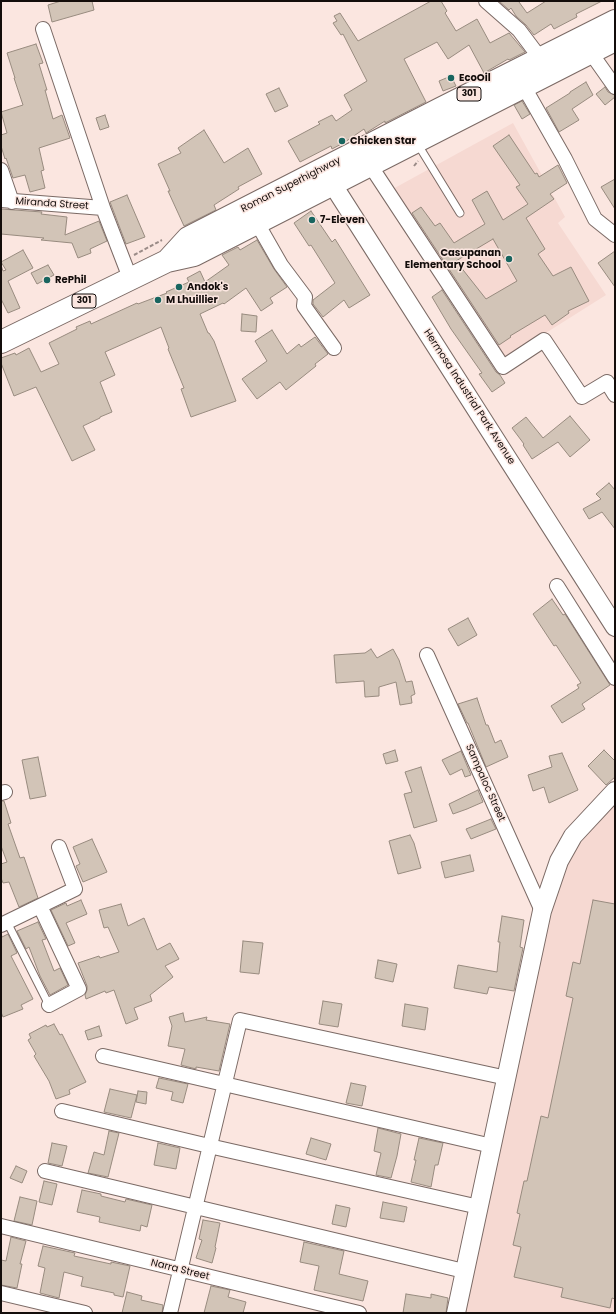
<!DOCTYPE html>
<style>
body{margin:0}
#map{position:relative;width:616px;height:1314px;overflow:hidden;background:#fbe6e0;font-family:Poppins,sans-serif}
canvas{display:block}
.frame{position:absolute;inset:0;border:2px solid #130d0b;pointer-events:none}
</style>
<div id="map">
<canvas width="616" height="1314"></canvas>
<div class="frame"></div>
</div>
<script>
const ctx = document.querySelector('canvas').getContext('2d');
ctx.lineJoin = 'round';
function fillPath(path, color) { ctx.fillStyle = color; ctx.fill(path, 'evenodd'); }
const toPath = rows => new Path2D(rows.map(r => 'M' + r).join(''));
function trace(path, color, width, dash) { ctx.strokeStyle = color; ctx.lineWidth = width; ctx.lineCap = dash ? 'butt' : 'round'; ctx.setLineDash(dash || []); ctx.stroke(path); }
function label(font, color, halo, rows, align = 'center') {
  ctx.font = font + ' Poppins,sans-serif'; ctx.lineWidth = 3; ctx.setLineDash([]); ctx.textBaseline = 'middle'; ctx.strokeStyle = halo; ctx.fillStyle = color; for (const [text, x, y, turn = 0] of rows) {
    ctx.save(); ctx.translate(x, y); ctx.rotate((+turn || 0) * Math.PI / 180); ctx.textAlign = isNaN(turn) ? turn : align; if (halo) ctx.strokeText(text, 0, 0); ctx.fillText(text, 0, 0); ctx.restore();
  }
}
fillPath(toPath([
 [513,123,565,217,558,223,606,295,503,360,391,190],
 [615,797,615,1313,461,1313,563,862]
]), '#f6d9d2');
const building = toPath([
 [61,1,92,1,94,10,52,22,48,5,61,1],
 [431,1,441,1,447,11,445,13,456,31,477,19,490,43,509,33,525,52,509,60,508,59,484,73,469,45,448,59,437,42,404,59,426,102,385,123,385,121,366,133,364,129,345,142,332,149,331,146,300,162,288,141,320,124,318,122,332,115,336,121,352,110,344,95,367,81,343,34,341,35,333,23,337,21,334,16,340,13,358,41,431,1],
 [499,1,521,1,519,2,527,13,546,1,602,1,576,14,577,17,554,29,551,24,534,35,526,25,516,16,511,8,509,10,499,1],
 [36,44,43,63,39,64,47,90,45,90,53,119,62,115,70,138,39,148,44,170,41,171,45,188,30,192,25,175,13,178,6,158,5,159,1,146,1,135,7,133,1,112,23,105,14,78,15,78,7,53,36,44],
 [451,76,456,86,443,91,439,81,451,76],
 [586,82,593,95,572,109,579,120,559,132,546,108,570,93,570,92,586,82],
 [605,87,608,92,615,95,615,97,605,105,596,94,605,87],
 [279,88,288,106,275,112,266,94,279,88],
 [522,101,530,114,522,119,514,105,522,101],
 [105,115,109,127,100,130,96,118,105,115],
 [204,130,224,163,248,148,262,174,238,187,239,189,214,205,216,210,184,226,168,191,170,191,158,164,181,153,178,148,204,130],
 [509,135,535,174,537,173,539,177,558,165,567,183,550,194,554,199,526,218,545,249,538,254,553,276,571,267,589,301,568,311,569,313,552,325,545,315,510,336,511,337,499,345,412,213,421,207,435,226,440,223,454,243,485,224,472,200,487,191,503,220,528,204,516,187,520,185,493,146,509,135],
 [493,239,517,281,486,299,456,261,493,239],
 [615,179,615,209,601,187,615,179],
 [127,195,145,237,126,244,110,202,127,195],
 [1,209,42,212,41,214,67,217,65,235,99,221,107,241,90,249,91,253,78,258,72,243,41,240,44,238,1,234,1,209],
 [311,211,332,242,335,239,370,295,349,308,344,300,323,317,313,304,313,300,335,283,311,245,309,246,294,223,311,211],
 [257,240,274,269,287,287,270,298,273,303,261,311,246,288,224,304,223,303,200,314,208,333,209,333,214,341,236,401,191,417,181,389,184,388,168,349,169,348,161,327,105,352,115,375,100,382,112,412,100,417,100,418,83,426,95,450,72,461,36,387,14,396,1,363,1,358,15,353,16,355,29,348,41,372,59,364,49,343,77,329,76,327,90,321,91,324,137,303,138,304,167,293,166,292,189,282,187,278,200,271,205,282,229,265,222,255,238,247,240,250,257,240],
 [23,250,33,268,8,281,20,308,8,313,1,299,1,265,3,271,6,270,1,262,23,250],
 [615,251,615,287,598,263,615,251],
 [48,265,54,275,37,284,31,273,48,265],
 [442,290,496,372,500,375,505,383,492,392,479,374,482,373,451,329,432,297,442,290],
 [242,314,257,316,256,332,241,331,242,314],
 [272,330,287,354,299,344,301,347,315,337,328,354,315,364,316,366,286,390,280,382,257,399,242,379,267,361,255,341,272,330],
 [570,416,590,440,570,457,558,442,532,459,523,445,524,444,512,428,526,417,543,438,570,416],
 [609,483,615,490,615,529,602,512,589,519,583,509,601,499,596,494,609,483],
 [552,599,563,615,565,614,610,685,582,704,585,709,562,723,551,706,579,688,577,685,581,683,556,645,554,646,533,614,552,599],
 [468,618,477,635,458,646,448,629,468,618],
 [371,649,377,658,393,649,399,660,406,682,412,681,415,694,411,696,412,703,400,705,396,682,379,687,379,696,365,697,364,681,336,683,334,655,365,653,371,649],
 [477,698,486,725,488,725,495,743,501,740,508,757,486,767,468,723,467,723,458,704,477,698],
 [395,750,398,761,386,764,383,754,395,750],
 [604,750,615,761,615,777,606,785,588,766,604,750],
 [461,751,471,775,465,777,462,769,450,775,442,760,461,751],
 [562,753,578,790,549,803,544,787,533,791,528,775,552,767,549,756,562,753],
 [38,757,46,796,30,799,22,760,38,757],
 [421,767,437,821,414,828,404,794,412,792,405,772,421,767],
 [478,790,483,802,467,809,453,814,449,804,478,790],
 [1,801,4,801,11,823,8,824,20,858,24,857,38,898,19,907,9,882,3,883,1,878,1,864,7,862,1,846,1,801],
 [491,819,496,829,471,839,466,829,491,819],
 [410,835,414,843,421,868,398,874,389,841,410,835],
 [92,839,107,872,83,882,76,866,80,864,73,847,92,839],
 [470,855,474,871,445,878,441,862,470,855],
 [81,900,87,914,66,923,75,943,68,946,51,910,66,903,67,906,81,900],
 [593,900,615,904,615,1299,612,1298,610,1308,561,1297,563,1288,514,1277,521,1247,513,1245,520,1214,517,1213,524,1181,527,1181,541,1116,548,1118,573,998,566,996,573,962,580,964,593,900],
 [121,904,128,926,144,918,157,950,170,943,179,959,165,966,173,977,150,995,152,1001,134,1008,138,1019,126,1024,114,990,106,993,105,991,86,999,85,995,87,990,87,986,78,963,99,956,100,958,119,952,108,927,104,928,99,910,121,904],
 [502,916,524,920,520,947,523,948,514,991,489,987,487,994,454,988,458,965,497,972,500,942,498,942,502,916],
 [38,922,46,939,42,940,54,971,60,968,68,985,50,995,40,976,29,947,26,949,17,931,38,922],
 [1,933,2,937,8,934,17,953,11,956,33,999,21,1005,23,1009,3,1017,1,1012,1,933],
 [243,941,263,943,259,974,240,972,243,941],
 [378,960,397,964,393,982,375,978,378,960],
 [323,1001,342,1004,338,1027,319,1024,323,1001],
 [405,1004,428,1008,425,1030,402,1026,405,1004],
 [183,1013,185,1022,207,1017,206,1020,230,1024,219,1071,196,1067,196,1069,181,1065,185,1049,168,1046,172,1026,169,1017,183,1013],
 [54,1024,60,1035,62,1034,86,1082,69,1090,70,1094,56,1099,49,1081,34,1056,36,1054,28,1040,31,1038,29,1034,46,1025,47,1027,54,1024],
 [99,1026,102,1036,88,1040,85,1031,99,1026],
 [159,1078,188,1084,183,1103,171,1100,173,1092,156,1088,159,1078],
 [351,1083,366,1086,362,1106,346,1103,351,1083],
 [110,1089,137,1095,131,1118,104,1112,110,1089],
 [138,1091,147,1092,146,1104,136,1102,138,1091],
 [378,1128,401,1134,397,1156,391,1178,376,1175,381,1153,374,1151,378,1128],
 [109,1131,119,1133,108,1177,88,1173,94,1152,104,1155,109,1131],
 [311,1138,331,1144,326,1160,306,1154,311,1138],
 [419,1138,443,1143,438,1165,435,1165,431,1187,411,1182,416,1160,414,1160,419,1138],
 [52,1143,67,1146,62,1166,48,1163,52,1143],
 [158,1143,180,1148,176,1169,154,1165,158,1143],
 [16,1166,27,1171,22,1183,10,1178,16,1166],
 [44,1181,57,1184,52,1205,39,1202,44,1181],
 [82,1190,101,1194,101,1196,125,1202,126,1199,152,1205,147,1227,141,1225,140,1231,99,1222,100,1217,77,1212,82,1190],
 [20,1197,37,1201,32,1225,14,1221,20,1197],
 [383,1202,407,1207,404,1222,380,1218,383,1202],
 [336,1205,350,1208,346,1227,332,1224,336,1205],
 [203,1220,220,1223,215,1247,216,1248,212,1263,196,1258,202,1240,199,1239,203,1220],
 [11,1237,26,1241,20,1264,22,1264,17,1288,1,1285,1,1260,6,1261,11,1237],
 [304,1242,344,1251,339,1274,368,1281,363,1301,314,1290,319,1266,300,1262,304,1242],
 [43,1246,75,1253,74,1256,111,1264,111,1262,130,1266,123,1297,114,1295,114,1293,81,1286,83,1277,64,1272,59,1298,40,1293,45,1268,38,1266,43,1246],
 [211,1286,230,1290,228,1297,246,1302,243,1313,204,1313,211,1286],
 [127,1292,142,1296,141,1300,163,1305,162,1313,122,1313,127,1292],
 [406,1294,431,1298,431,1294,448,1298,446,1313,403,1313,406,1294]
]);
fillPath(building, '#d2c4b7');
trace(building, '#988b7f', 1);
const service = toPath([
 [417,143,460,213],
 [7,922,49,1005]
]);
const minor = toPath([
 [486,1,519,30,540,58],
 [43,29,103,208,130,278],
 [591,53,615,87],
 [524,87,565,159,595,219,615,235],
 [370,165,503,367,544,340,582,397,607,382,615,395],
 [1,170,12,202],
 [1,200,103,208],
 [257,223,281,265,305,297,304,306,334,348],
 [557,586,615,678],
 [427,655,542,911],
 [1,793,5,792],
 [40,906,79,989,49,1005],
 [1,925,75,889,59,847],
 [103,1056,492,1146],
 [62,1111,209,1146,479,1207],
 [45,1171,464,1271],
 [1,1226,359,1313],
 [1,1293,85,1313],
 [170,1313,240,1020,507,1078]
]);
const tertiary = toPath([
 [326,174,615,627],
 [456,1313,542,911,559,861,573,836,615,791]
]);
const primary = toPath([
 [167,261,188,238,440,109,615,21],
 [1,342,167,261,194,255,615,40]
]);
trace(service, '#7b6a65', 9);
trace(minor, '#7b6a65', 16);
trace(tertiary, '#7b6a65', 20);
trace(primary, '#7b6a65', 24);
trace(toPath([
 [414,166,418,161],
 [134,255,162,240]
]), '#9b8c88', 2, [4, 2]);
trace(service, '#fff', 7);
trace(minor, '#fff', 14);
trace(tertiary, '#fff', 18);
trace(primary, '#fff', 22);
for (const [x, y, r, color] of [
 [451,78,4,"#18655f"],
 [342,141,4,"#18655f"],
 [312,220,4,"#18655f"],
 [509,259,4,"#18655f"],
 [47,280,4,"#18655f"],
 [179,287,4,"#18655f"],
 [158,300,4,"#18655f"]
]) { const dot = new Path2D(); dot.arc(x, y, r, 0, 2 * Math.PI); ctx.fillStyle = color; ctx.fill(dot); trace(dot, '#fbe6e0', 1.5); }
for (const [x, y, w] of [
 [469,94,24],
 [84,301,24]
]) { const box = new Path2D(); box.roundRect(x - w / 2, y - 7, w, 14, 3); ctx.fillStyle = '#fbe6e0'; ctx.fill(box); trace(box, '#130d0b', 1); }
label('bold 9px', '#130d0b', null, [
 ["301",469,94],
 ["301",84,301]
]);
label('bold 10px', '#130d0b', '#fbe6e0', [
 ["EcoOil",459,78],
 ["Chicken Star",350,141],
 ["7-Eleven",320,220],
 ["Casupanan",501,253,"right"],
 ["Elementary School",501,265,"right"],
 ["RePhil",55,280],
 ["Andok's",187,287],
 ["M Lhuillier",166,300]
], 'left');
label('10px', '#130d0b', '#fbe6e0', [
 ["Roman Superhighway",291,185,-27],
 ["Miranda Street",52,204,4],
 ["Hermosa Industrial Park Avenue",469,397,57],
 ["Sampaloc Street",485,783,66],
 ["Narra Street",180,1270,14]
]);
</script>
